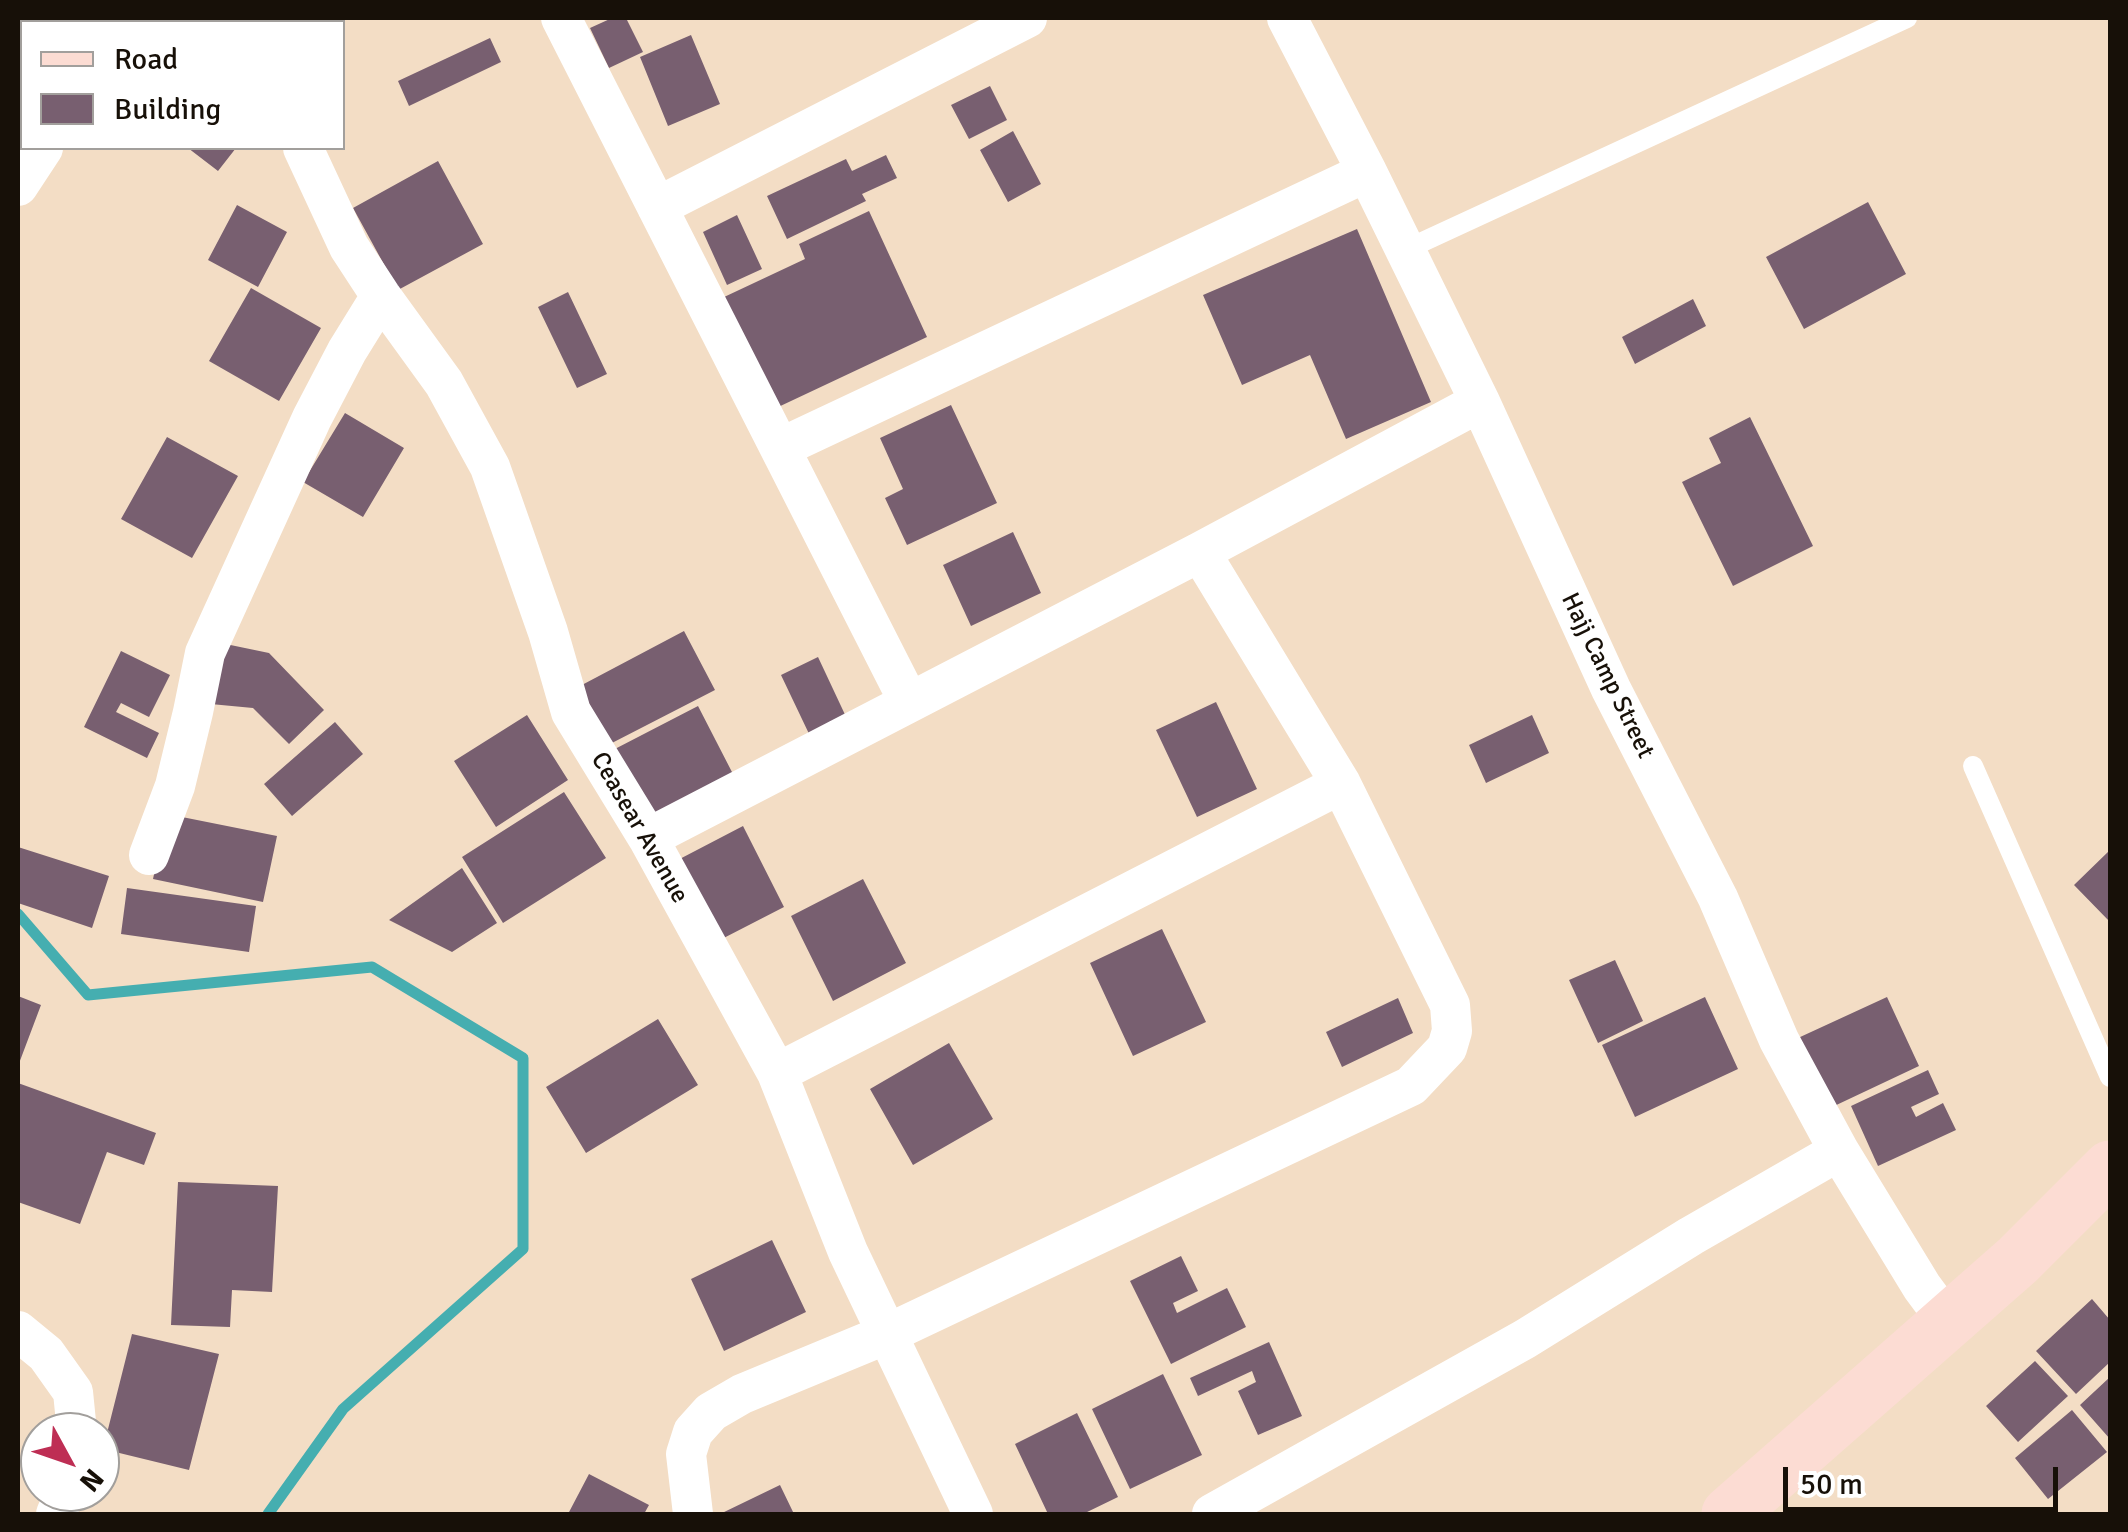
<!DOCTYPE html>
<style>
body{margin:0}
#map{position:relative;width:2128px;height:1532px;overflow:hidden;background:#f3ddc5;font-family:Signika,sans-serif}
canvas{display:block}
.frame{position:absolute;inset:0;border:20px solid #171008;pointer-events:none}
.legend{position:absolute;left:20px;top:20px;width:325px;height:130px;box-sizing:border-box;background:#fff;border:2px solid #a29f9c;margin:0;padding:12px 18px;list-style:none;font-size:30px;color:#171008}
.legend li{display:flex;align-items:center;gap:20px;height:50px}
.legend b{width:50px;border:2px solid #a29f9c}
.north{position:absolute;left:20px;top:1412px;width:100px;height:100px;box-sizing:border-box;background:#fff;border:2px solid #a29f9c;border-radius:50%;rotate:130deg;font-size:28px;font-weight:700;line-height:40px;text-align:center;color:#171008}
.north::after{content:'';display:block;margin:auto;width:35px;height:45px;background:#be2e54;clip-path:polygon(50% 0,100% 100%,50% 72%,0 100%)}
.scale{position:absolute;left:1783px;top:1467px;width:275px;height:45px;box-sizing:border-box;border:5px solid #171008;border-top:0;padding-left:12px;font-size:30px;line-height:35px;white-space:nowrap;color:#171008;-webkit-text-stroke:8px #fff;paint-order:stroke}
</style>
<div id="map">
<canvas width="2128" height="1532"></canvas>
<div class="frame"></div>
<ul class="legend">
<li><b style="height:12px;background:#fcdcd3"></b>Road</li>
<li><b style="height:28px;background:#785f70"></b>Building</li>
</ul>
<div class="north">N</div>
<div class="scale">50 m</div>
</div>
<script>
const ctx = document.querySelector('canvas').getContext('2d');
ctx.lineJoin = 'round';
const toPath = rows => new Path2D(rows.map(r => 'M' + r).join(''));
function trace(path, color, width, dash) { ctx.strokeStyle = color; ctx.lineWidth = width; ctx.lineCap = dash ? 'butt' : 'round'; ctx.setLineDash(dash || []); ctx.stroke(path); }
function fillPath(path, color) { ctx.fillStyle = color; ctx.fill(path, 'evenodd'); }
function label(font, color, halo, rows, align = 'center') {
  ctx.font = font + ' Signika,sans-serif'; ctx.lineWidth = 8; ctx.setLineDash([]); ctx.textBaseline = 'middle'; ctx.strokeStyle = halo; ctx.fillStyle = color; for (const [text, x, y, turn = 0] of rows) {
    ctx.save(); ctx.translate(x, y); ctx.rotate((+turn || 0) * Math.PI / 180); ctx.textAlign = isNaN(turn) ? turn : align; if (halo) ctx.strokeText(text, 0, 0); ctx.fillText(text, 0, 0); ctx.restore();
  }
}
trace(toPath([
 [18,914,88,995,372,967,523,1058,523,1249,343,1409,268,1514]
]), '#45aeb0', 11);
fillPath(toPath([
 [612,18,626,18,643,52,609,68,590,28],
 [691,35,720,104,668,126,640,57],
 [490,38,501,62,409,106,398,81],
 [990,86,1007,120,969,139,951,105],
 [1013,131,1041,184,1008,202,980,150],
 [188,148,236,148,218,171],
 [886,155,897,178,862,194,866,201,787,239,767,196,846,159,852,171],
 [438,161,483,244,398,290,353,208],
 [1868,202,1906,274,1804,329,1766,257],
 [237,205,287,232,258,287,208,260],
 [869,211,927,337,774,409,722,298,805,259,799,244],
 [737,215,762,269,727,285,703,232],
 [1357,229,1431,402,1346,439,1310,355,1242,385,1203,295],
 [251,288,321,328,279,401,209,361],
 [568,292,607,374,577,388,538,307],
 [1693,299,1706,326,1635,364,1622,337],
 [951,405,997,503,907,545,885,498,903,489,880,438],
 [345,413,404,448,363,517,303,482],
 [1750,417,1813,546,1733,586,1682,482,1721,463,1709,438],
 [167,437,238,476,192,558,121,519],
 [1013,532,1041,593,971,626,943,565],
 [684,631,715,690,610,744,580,686],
 [216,642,269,653,324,710,289,744,253,708,200,703],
 [121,651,170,675,149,717,121,703,116,712,159,733,147,758,84,727],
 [818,657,848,721,811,738,781,675],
 [1216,702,1257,789,1197,817,1156,730],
 [698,706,733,774,646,819,611,751],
 [527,715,568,780,496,827,454,761],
 [1532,715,1549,753,1486,783,1469,745],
 [335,722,363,754,292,816,264,784],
 [564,792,606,858,503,923,462,857],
 [167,814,277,836,263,902,153,879],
 [743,826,784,907,714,943,672,863],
 [18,847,109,876,92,928,18,903],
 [2110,850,2110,922,2074,885],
 [462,868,497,923,452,952,389,920],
 [863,879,906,963,833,1001,791,916],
 [127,888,256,906,249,952,121,934],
 [1162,929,1206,1022,1133,1056,1090,963],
 [1615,960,1643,1021,1598,1043,1569,980],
 [18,996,41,1005,18,1066],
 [1705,997,1738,1069,1635,1117,1602,1045],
 [1887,997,1919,1066,1830,1108,1798,1038],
 [1398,998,1413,1033,1342,1067,1326,1032],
 [658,1019,698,1085,586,1153,546,1087],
 [949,1043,993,1119,913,1165,870,1089],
 [1928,1070,1939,1094,1911,1107,1916,1117,1943,1103,1956,1130,1878,1166,1851,1106],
 [18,1083,156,1133,144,1165,107,1152,80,1224,18,1202],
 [178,1182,278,1186,272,1292,232,1290,230,1327,171,1325],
 [772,1240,806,1312,724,1351,691,1279],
 [1181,1256,1198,1291,1173,1303,1177,1313,1227,1288,1246,1327,1171,1364,1130,1281],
 [2092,1299,2110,1320,2110,1362,2076,1394,2036,1351],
 [132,1334,219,1354,189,1470,103,1449],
 [1269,1342,1302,1416,1258,1435,1238,1391,1256,1382,1252,1371,1198,1396,1190,1378],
 [2035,1361,2068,1396,2018,1442,1986,1406],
 [1163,1374,1202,1455,1130,1489,1092,1409],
 [2110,1377,2110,1439,2080,1405],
 [2072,1410,2107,1452,2048,1499,2015,1458],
 [1077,1413,1118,1497,1083,1514,1048,1514,1015,1444],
 [589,1474,649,1505,644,1514,568,1514],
 [780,1485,794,1514,720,1514]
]), '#785f70');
trace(toPath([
 [1405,250,1907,18],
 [1973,766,2110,1077]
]), '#fff', 20);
trace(toPath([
 [220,18,223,22],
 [561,18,909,702],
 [1287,18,1367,172,1480,402,1611,689,1718,898,1779,1040,1839,1151,1922,1287,1948,1322],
 [122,22,132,18],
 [18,68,22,66],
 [303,148,349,247,381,296,444,383,490,467,548,632,571,712,648,838,777,1073,848,1252,973,1514],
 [18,186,43,148],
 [657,207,1027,18],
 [780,448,1367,172],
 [648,838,1200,552,1480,402],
 [149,855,175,786,193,712,205,653,312,418,347,351,381,296],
 [777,1073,1341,784],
 [18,1331,46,1354,73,1392,77,1432],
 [56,1514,65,1492],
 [693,1514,686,1454,693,1432,711,1412,742,1394,887,1334,1411,1086,1447,1048,1452,1031,1450,1005,1341,784,1200,552],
 [1212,1514,1525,1339,1691,1236,1839,1151]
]), '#fff', 40);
trace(toPath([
 [1729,1514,2018,1260,2110,1168]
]), '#fcdcd3', 55);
label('25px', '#171008', '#fff', [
 ["Hajj Camp Street",1607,676,64],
 ["Ceasear Avenue",639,828,60]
]);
</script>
